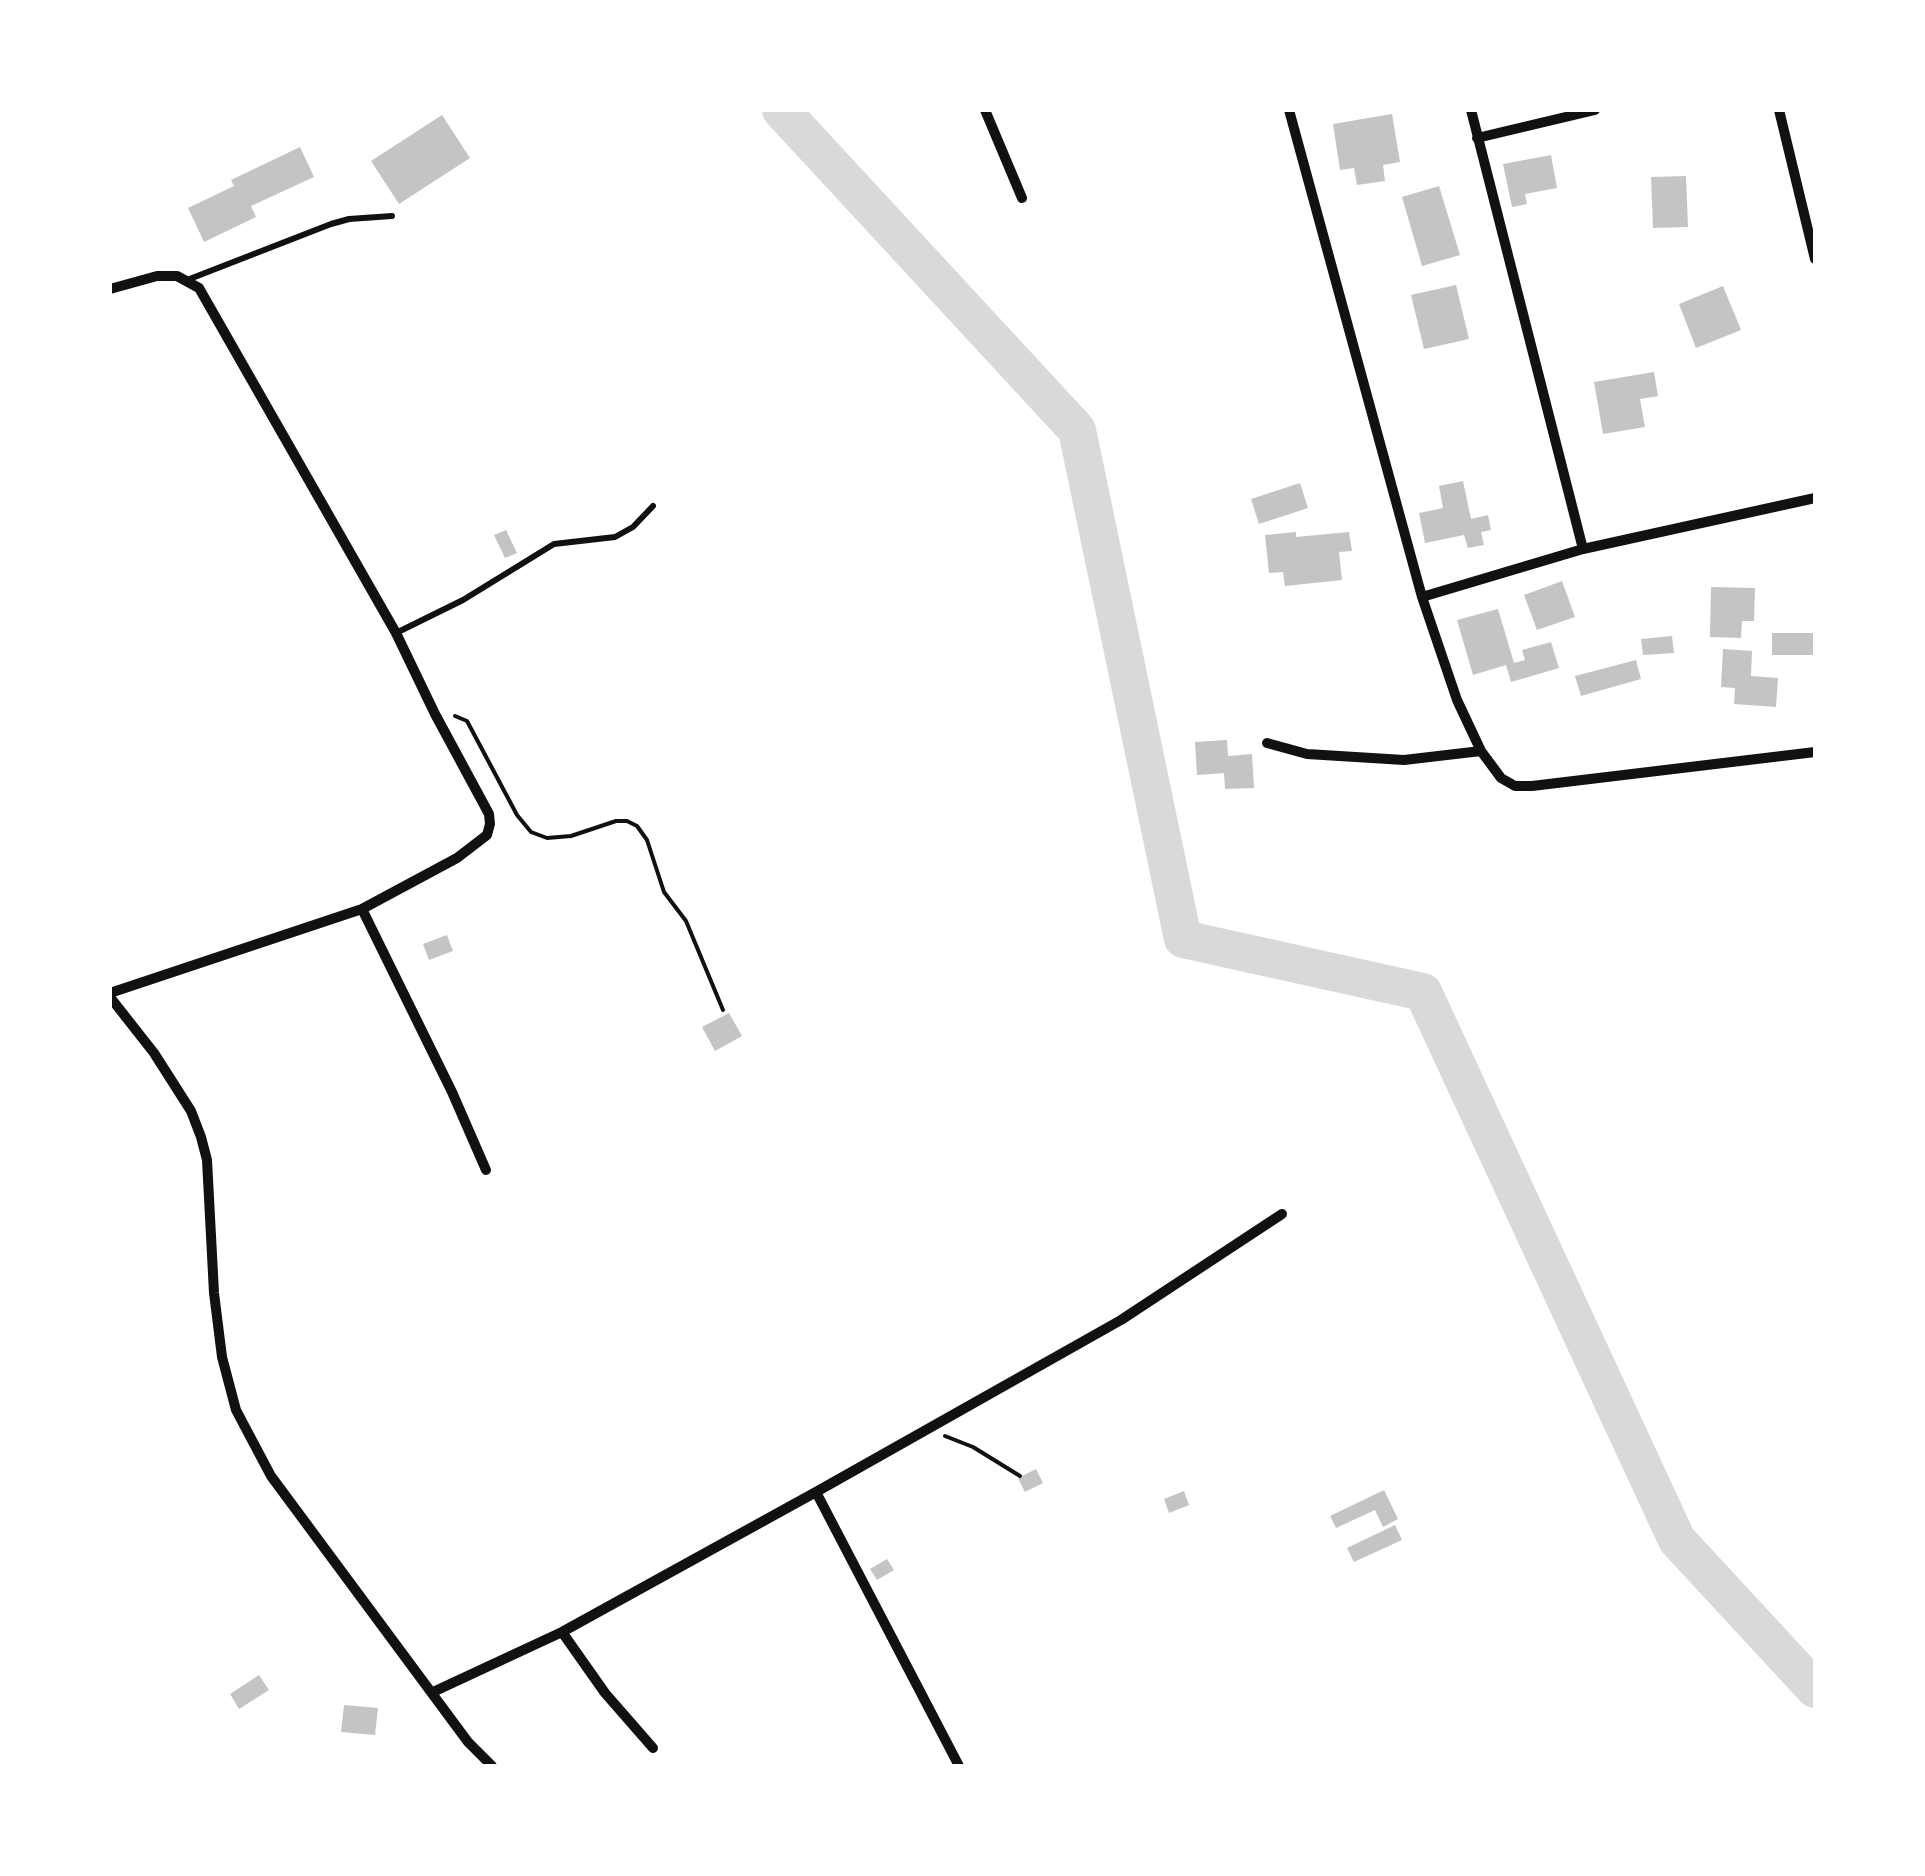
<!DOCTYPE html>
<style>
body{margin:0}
#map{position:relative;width:1925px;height:1876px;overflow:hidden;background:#fff;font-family:Jost,sans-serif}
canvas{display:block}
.frame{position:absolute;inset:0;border:112px solid #fff;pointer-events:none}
</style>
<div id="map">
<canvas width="1925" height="1876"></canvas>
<div class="frame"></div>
</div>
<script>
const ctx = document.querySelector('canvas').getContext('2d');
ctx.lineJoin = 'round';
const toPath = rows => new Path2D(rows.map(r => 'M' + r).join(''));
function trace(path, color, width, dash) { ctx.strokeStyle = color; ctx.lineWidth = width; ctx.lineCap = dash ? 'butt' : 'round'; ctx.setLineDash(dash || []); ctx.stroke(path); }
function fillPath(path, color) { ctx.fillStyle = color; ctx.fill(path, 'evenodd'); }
trace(toPath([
 [781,110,1077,430,1183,939,1423,992,1677,1540,1815,1689]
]), '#d9d9d9', 38);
fillPath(toPath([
 [1392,114,1400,162,1383,165,1385,181,1357,185,1354,168,1340,170,1333,124],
 [442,115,470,158,399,204,371,161],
 [300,147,314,177,251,206,256,217,204,242,188,208,234,186,231,180],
 [1551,155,1557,188,1525,194,1527,204,1512,207,1503,164],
 [1686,176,1688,227,1653,228,1651,177],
 [1439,186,1460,255,1422,266,1402,197],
 [1456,285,1469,339,1424,349,1411,295],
 [1723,286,1741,330,1696,348,1679,304],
 [1654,372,1658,396,1640,399,1645,427,1603,434,1594,382],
 [1463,481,1471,519,1488,515,1491,530,1481,532,1484,545,1468,548,1464,535,1425,543,1419,513,1443,508,1439,486],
 [1300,483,1308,508,1259,524,1251,499],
 [506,530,517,553,505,558,494,535],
 [1296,532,1296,537,1349,532,1352,551,1339,552,1342,580,1285,586,1283,572,1269,573,1265,535],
 [1562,581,1575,617,1537,630,1524,595],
 [1711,587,1755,588,1754,621,1742,621,1741,638,1710,637],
 [1498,609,1514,663,1525,660,1522,650,1551,642,1559,668,1511,682,1506,665,1473,675,1457,620],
 [1772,633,1815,633,1815,655,1772,655],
 [1672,636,1674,653,1643,655,1641,639],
 [1723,649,1752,651,1751,676,1778,678,1776,707,1734,704,1735,688,1721,687],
 [1636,660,1641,679,1581,696,1575,676],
 [1227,740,1228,756,1252,754,1254,788,1225,789,1224,773,1197,775,1195,742],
 [447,935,453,951,429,960,423,944],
 [729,1013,742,1036,715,1051,702,1027],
 [1036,1469,1043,1483,1025,1492,1018,1478],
 [1384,1490,1398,1519,1383,1527,1375,1510,1336,1528,1330,1516],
 [1184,1491,1189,1505,1169,1513,1164,1499],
 [1395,1525,1402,1540,1354,1562,1347,1548],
 [887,1559,894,1570,877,1580,870,1569],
 [259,1675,269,1690,239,1709,230,1694],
 [344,1705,378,1708,375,1735,341,1732]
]), '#c4c4c4');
trace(toPath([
 [455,716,467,721,517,815,531,832,547,838,571,836,616,821,627,821,637,826,647,840,664,892,686,921,723,1010],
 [945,1436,973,1447,1020,1476]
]), '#111', 4);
trace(toPath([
 [187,280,331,224,349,219,392,216],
 [396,633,463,600,554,544,615,537,633,527,653,506]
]), '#111', 6);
trace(toPath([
 [985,110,1022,198],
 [1289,110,1422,597,1457,700,1481,751,1501,778,1515,786,1532,786,1815,752],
 [1471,110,1583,549],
 [1779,110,1815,259],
 [1477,138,1595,110],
 [110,289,157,276,177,276,199,288,396,633,435,714,489,814,490,824,487,835,457,858,362,909,110,993],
 [1422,597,1583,549,1815,498],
 [1267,743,1307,754,1404,760,1481,751],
 [362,909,452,1092,486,1170],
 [110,997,154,1053,191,1111,201,1137,207,1160,214,1293,222,1357,236,1410,271,1476,468,1742,492,1766],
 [816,1492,959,1766],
 [562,1632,605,1693,653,1748],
 [433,1692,562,1632,816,1492,1121,1320,1282,1214]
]), '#111', 10);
</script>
